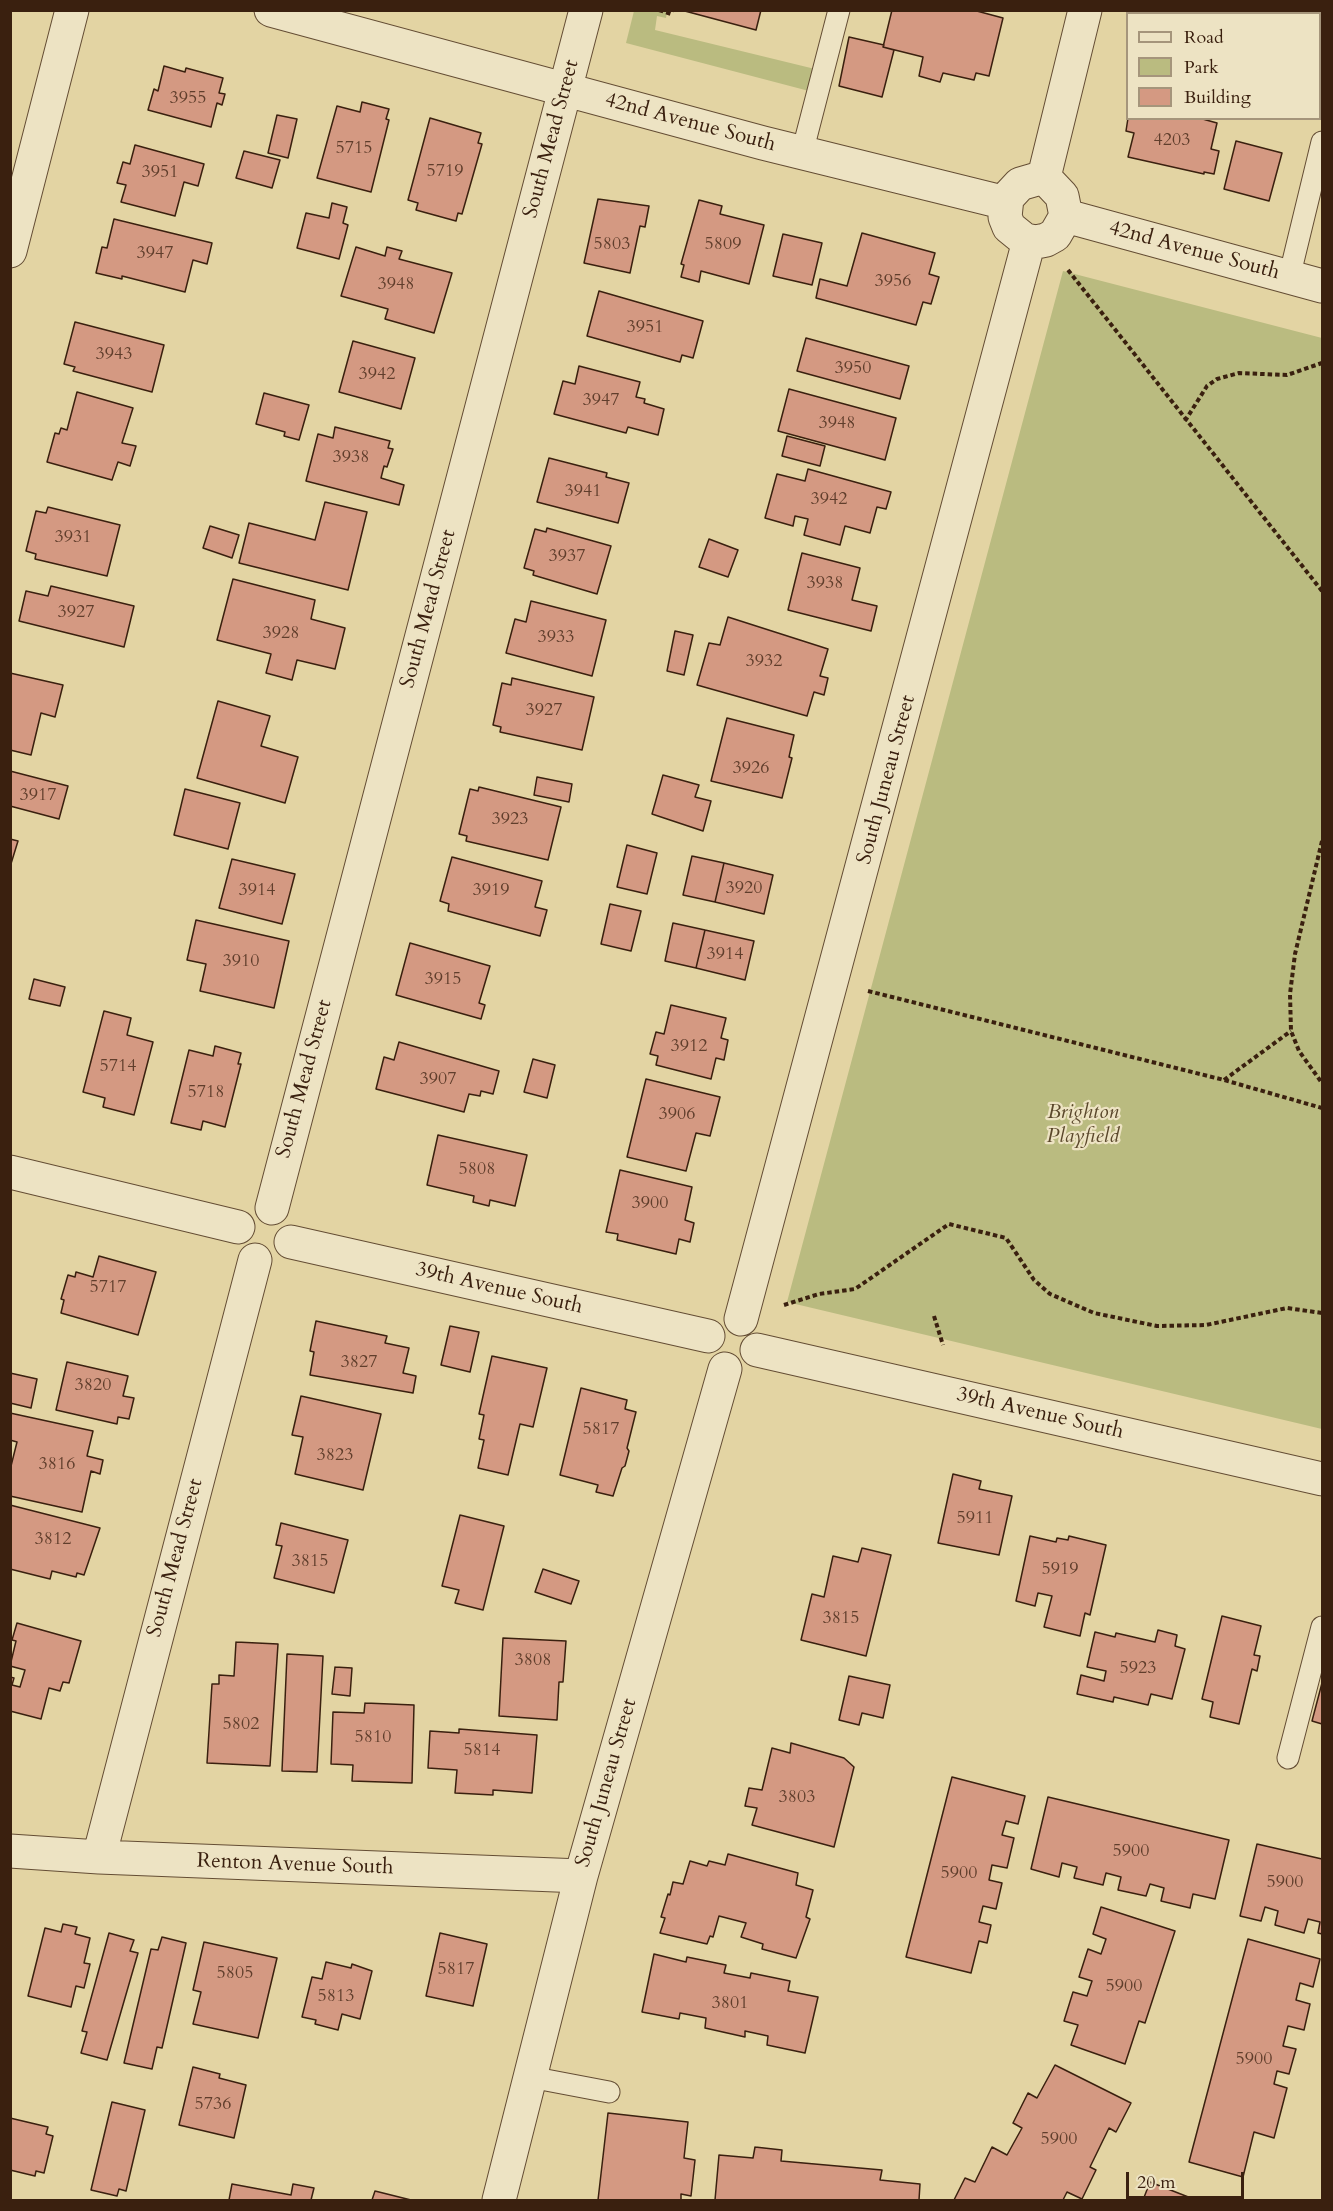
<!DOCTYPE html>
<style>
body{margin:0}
#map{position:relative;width:1333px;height:2211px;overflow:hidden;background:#e3d4a3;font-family:Cardo,serif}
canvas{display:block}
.frame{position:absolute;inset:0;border:12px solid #3a200f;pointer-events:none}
.legend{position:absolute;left:1126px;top:12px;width:195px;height:108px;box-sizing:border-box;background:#ede3c3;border:2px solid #a5957b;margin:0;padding:8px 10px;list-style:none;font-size:18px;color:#3a200f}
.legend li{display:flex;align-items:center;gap:12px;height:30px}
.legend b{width:30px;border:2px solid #a5957b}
.scale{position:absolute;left:1126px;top:2172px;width:118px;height:27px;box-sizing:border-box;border:3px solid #3a200f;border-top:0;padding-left:8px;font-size:18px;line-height:21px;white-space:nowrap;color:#3a200f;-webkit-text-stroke:4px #ede3c3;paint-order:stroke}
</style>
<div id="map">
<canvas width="1333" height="2211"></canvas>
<div class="frame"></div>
<ul class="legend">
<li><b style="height:8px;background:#ede3c3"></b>Road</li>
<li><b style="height:16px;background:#babb80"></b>Park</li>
<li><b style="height:16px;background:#d49982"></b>Building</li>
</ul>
<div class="scale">20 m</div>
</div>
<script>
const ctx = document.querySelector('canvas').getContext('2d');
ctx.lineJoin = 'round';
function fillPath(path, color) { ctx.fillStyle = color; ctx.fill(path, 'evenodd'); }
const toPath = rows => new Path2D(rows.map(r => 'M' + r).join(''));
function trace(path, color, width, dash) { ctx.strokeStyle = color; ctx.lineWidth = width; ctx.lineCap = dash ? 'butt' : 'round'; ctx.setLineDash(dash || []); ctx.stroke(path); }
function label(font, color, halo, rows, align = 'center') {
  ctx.font = font + ' Cardo,serif'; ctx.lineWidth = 4.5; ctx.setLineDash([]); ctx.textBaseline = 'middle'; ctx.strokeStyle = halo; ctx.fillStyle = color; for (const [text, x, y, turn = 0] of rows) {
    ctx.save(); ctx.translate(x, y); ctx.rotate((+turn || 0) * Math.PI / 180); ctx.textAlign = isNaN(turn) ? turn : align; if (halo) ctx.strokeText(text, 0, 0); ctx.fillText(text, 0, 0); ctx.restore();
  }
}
fillPath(toPath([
 [634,11,667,11,666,18,657,16,655,30,815,69,809,91,626,43],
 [1063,271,1322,338,1322,1429,787,1302]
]), '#babb80');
const building = toPath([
 [681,10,761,10,756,30,681,10],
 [892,10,973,10,1003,18,989,76,976,73,974,80,943,73,940,82,919,76,923,57,883,47,892,10],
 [1182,10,1268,10,1268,14,1195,14,1182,10],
 [849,37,884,45,883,47,894,50,882,97,839,86,849,37],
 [164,66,185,72,186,68,223,78,219,93,225,94,222,105,217,103,211,127,148,110,154,89,158,91,164,66],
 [362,102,389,109,386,119,389,120,371,192,317,178,337,106,360,112,362,102],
 [277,115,297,119,288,158,268,153,277,115],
 [430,118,481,133,478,143,482,144,462,214,458,213,456,221,416,210,418,203,408,200,430,118],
 [1128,118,1199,118,1217,123,1211,149,1219,151,1214,174,1204,172,1204,174,1128,157,1134,133,1126,131,1128,118],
 [1236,141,1282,153,1269,201,1224,189,1236,141],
 [135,145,204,164,198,186,184,182,175,216,121,202,126,185,117,183,123,162,130,164,135,145],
 [244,151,280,160,272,188,236,178,244,151],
 [598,199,649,206,645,227,640,226,630,273,584,263,598,199],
 [699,200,722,206,720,214,764,225,749,284,701,271,699,282,681,277,684,265,681,264,699,200],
 [332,203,347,207,343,223,348,225,339,259,297,248,306,213,329,218,332,203],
 [114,219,212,243,207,264,193,260,185,292,122,276,122,279,96,273,102,247,107,248,114,219],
 [862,233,935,253,929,274,939,277,931,304,923,302,916,325,816,298,820,279,847,286,862,233],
 [783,234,822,243,812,285,773,276,783,234],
 [356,247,385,256,387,247,402,251,399,259,452,273,434,333,385,319,388,309,341,296,356,247],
 [599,291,703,321,693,358,682,355,680,362,587,336,599,291],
 [75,322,164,345,152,392,73,371,75,367,64,364,75,322],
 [806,338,909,366,900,399,797,371,806,338],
 [353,341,415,358,401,409,339,392,353,341],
 [579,366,640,382,636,397,645,399,644,403,664,409,658,435,628,427,626,433,554,414,563,381,575,384,579,366],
 [789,389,896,418,885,460,778,431,789,389],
 [77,392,133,408,122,443,136,446,130,466,118,462,112,480,47,462,55,433,59,434,61,428,67,430,77,392],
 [264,393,309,405,299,440,284,436,285,432,256,424,264,393],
 [335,427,390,441,388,448,393,449,387,467,384,466,381,478,404,485,399,505,306,481,318,434,333,438,335,427],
 [787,436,825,446,820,466,782,456,787,436],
 [549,458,607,473,606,477,629,483,618,523,537,502,549,458],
 [808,469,891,492,886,509,877,507,870,533,845,526,840,545,804,535,808,519,795,516,793,526,765,518,777,474,805,481,808,469],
 [325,502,367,512,348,590,239,563,249,523,315,540,325,502],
 [48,507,120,525,107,576,35,559,36,554,26,551,36,511,46,513,48,507],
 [210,526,239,535,232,558,203,548,210,526],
 [547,528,611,546,597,594,533,575,534,571,524,568,535,529,546,532,547,528],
 [709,539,738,550,728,577,699,567,709,539],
 [802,553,860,568,852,600,877,606,871,631,788,610,802,553],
 [233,579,315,600,311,619,345,628,335,669,297,660,292,680,266,673,271,654,217,640,233,579],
 [51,586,134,606,124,647,19,621,26,591,48,596,51,586],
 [531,601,606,620,592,676,506,653,515,619,526,622,531,601],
 [728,617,828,649,820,676,828,678,824,695,814,692,807,716,697,685,709,643,720,645,728,617],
 [675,631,693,635,684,675,667,671,675,631],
 [10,673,63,685,55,717,41,713,31,755,10,750,10,673],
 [512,678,594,697,582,750,500,732,501,727,493,725,502,683,511,685,512,678],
 [218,701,270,716,261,746,298,757,285,803,197,778,218,701],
 [727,718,794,735,789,757,792,758,782,798,711,781,727,718],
 [10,771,68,786,59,819,10,806,10,771],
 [663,775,699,785,695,797,711,801,703,831,652,814,663,775],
 [537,777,572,784,569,802,534,795,537,777],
 [479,787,561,807,548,860,466,841,467,836,459,834,470,789,478,791,479,787],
 [185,789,240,803,228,849,174,835,185,789],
 [10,839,18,841,10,867,10,839],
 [627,845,657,853,647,894,617,887,627,845],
 [692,856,724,863,715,902,683,895,692,856],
 [452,857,542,881,535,907,547,910,540,936,448,911,449,904,440,901,452,857],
 [232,859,295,874,282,924,219,908,232,859],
 [724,863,773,875,764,914,715,902,724,863],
 [610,904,641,911,631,951,601,944,610,904],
 [196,920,289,941,274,1008,200,991,206,964,187,960,196,920],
 [673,923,705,930,696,968,665,961,673,923],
 [705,930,754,941,745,980,696,968,705,930],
 [410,943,490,966,479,1003,485,1005,481,1019,396,995,410,943],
 [34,979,65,987,60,1006,29,999,34,979],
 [671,1005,726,1018,721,1038,728,1040,724,1060,716,1058,711,1079,656,1065,658,1056,650,1054,656,1032,664,1034,671,1005],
 [104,1011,131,1018,127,1035,153,1042,134,1115,103,1107,105,1098,83,1092,104,1011],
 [399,1042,499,1071,493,1094,481,1091,480,1096,469,1094,464,1112,376,1089,384,1057,394,1060,399,1042],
 [215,1046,241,1053,238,1064,241,1064,225,1127,203,1121,201,1130,171,1123,189,1050,213,1056,215,1046],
 [533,1059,555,1065,547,1098,524,1092,533,1059],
 [646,1079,720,1097,710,1136,696,1133,686,1171,627,1157,646,1079],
 [438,1135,527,1155,515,1206,490,1200,489,1206,473,1202,474,1196,427,1185,438,1135],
 [620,1170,692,1187,685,1220,694,1223,690,1242,679,1239,676,1254,617,1240,618,1234,606,1232,620,1170],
 [99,1256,156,1272,138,1335,61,1313,64,1300,61,1299,68,1275,75,1277,76,1272,93,1277,99,1256],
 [316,1321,387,1336,385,1343,409,1348,403,1373,416,1376,413,1393,310,1375,314,1352,310,1351,316,1321],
 [450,1326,479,1332,470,1372,441,1365,450,1326],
 [492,1356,547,1368,533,1427,520,1424,508,1475,478,1468,484,1440,479,1439,484,1415,479,1414,492,1356],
 [67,1362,128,1376,123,1396,134,1398,129,1419,118,1417,117,1424,56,1410,67,1362],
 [10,1373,37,1379,31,1408,10,1403,10,1373],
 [581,1388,627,1400,625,1409,636,1412,627,1448,629,1451,625,1466,622,1468,613,1496,596,1492,598,1485,560,1475,581,1388],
 [301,1396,381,1414,363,1490,295,1474,303,1437,292,1435,301,1396],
 [10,1413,93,1431,87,1456,103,1460,100,1474,91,1471,82,1512,10,1496,10,1470,17,1442,10,1440,10,1413],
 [953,1474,981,1481,979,1489,1012,1496,999,1555,938,1543,953,1474],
 [10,1505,100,1528,84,1575,77,1573,76,1577,52,1571,50,1579,10,1569,10,1505],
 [460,1515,504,1526,483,1610,455,1603,459,1590,442,1586,460,1515],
 [281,1523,348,1540,334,1593,274,1578,282,1546,276,1545,281,1523],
 [1030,1536,1056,1542,1057,1538,1068,1540,1069,1536,1106,1545,1090,1615,1085,1613,1080,1636,1044,1627,1052,1596,1038,1593,1035,1606,1016,1601,1030,1536],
 [862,1548,891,1555,866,1656,801,1640,812,1594,824,1597,833,1556,858,1562,862,1548],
 [543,1569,579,1581,571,1604,535,1592,543,1569],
 [1222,1616,1261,1626,1254,1655,1260,1656,1257,1671,1252,1669,1239,1724,1210,1717,1213,1702,1202,1699,1222,1616],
 [17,1623,81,1641,69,1683,63,1682,60,1691,49,1688,41,1719,10,1711,10,1677,14,1678,12,1685,20,1687,25,1670,10,1666,16,1641,12,1640,17,1623],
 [1158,1630,1177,1635,1175,1646,1185,1649,1172,1699,1151,1694,1148,1705,1114,1697,1113,1702,1077,1694,1081,1675,1104,1681,1106,1671,1087,1667,1095,1632,1115,1637,1116,1633,1155,1642,1158,1630],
 [503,1638,566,1641,563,1682,559,1682,557,1720,499,1716,503,1638],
 [236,1642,278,1644,270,1766,207,1763,212,1684,219,1684,219,1675,234,1676,236,1642],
 [287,1654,323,1656,317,1772,282,1771,287,1654],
 [335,1667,352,1668,350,1696,332,1694,335,1667],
 [849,1676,890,1685,883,1718,862,1713,859,1725,839,1720,849,1676],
 [1322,1683,1322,1724,1312,1721,1322,1683],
 [365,1703,414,1705,412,1783,352,1781,353,1765,331,1764,333,1712,364,1713,365,1703],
 [459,1729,537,1735,532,1793,493,1790,493,1795,455,1793,457,1770,428,1768,430,1731,459,1733,459,1729],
 [791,1743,844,1758,854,1767,834,1847,752,1825,757,1808,745,1806,749,1788,762,1790,772,1748,790,1753,791,1743],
 [952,1777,1025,1796,1018,1824,1006,1821,1002,1835,1014,1838,1007,1868,992,1865,989,1880,1002,1883,996,1909,983,1906,979,1922,991,1925,987,1943,979,1941,971,1973,906,1957,952,1777],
 [1048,1797,1229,1840,1215,1899,1193,1894,1190,1908,1161,1901,1164,1888,1150,1884,1146,1896,1118,1890,1121,1877,1106,1873,1103,1885,1074,1878,1077,1867,1062,1863,1059,1877,1031,1869,1048,1797],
 [1257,1844,1322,1859,1322,1934,1318,1933,1320,1922,1308,1919,1304,1933,1275,1925,1278,1911,1265,1907,1261,1921,1240,1916,1257,1844],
 [728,1854,798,1873,796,1885,813,1890,806,1917,810,1919,796,1958,762,1949,763,1944,741,1937,746,1923,719,1916,713,1937,710,1936,707,1944,660,1933,665,1918,661,1917,668,1894,670,1895,673,1882,683,1884,690,1861,707,1866,709,1861,725,1865,728,1854],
 [1101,1907,1175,1931,1145,2023,1139,2021,1125,2064,1071,2045,1078,2025,1064,2021,1073,1992,1087,1996,1092,1981,1079,1977,1088,1949,1101,1954,1106,1939,1093,1934,1101,1907],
 [63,1924,77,1927,75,1934,90,1938,84,1963,90,1964,84,1988,76,1986,71,2007,28,1996,45,1928,61,1932,63,1924],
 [109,1933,134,1940,130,1951,138,1953,107,2060,81,2053,87,2032,82,2031,109,1933],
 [440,1933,487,1944,473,2006,426,1996,440,1933],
 [162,1937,186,1943,162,2048,157,2047,152,2069,124,2063,151,1949,158,1950,162,1937],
 [1248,1939,1320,1959,1313,1987,1300,1983,1296,2000,1310,2004,1304,2030,1288,2026,1283,2046,1296,2049,1289,2074,1277,2071,1274,2084,1287,2088,1274,2138,1254,2132,1243,2177,1189,2162,1248,1939],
 [204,1942,277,1958,258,2038,193,2024,201,1992,193,1990,204,1942],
 [654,1954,686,1962,687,1957,726,1965,724,1973,750,1978,751,1973,790,1981,788,1991,818,1997,805,2053,767,2045,768,2036,745,2031,745,2037,705,2028,706,2018,680,2013,679,2019,642,2012,654,1954],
 [326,1962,351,1968,352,1964,372,1971,360,2019,342,2014,338,2030,315,2024,316,2020,302,2017,312,1977,322,1979,326,1962],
 [1055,2065,1131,2103,1116,2132,1109,2128,1090,2167,1096,2170,1082,2199,1067,2192,1063,2200,954,2200,965,2178,975,2182,992,2147,1007,2155,1022,2128,1013,2123,1028,2093,1037,2098,1055,2065],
 [193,2067,220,2074,219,2078,246,2085,234,2138,179,2125,193,2067],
 [112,2102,145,2110,126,2191,119,2189,117,2196,91,2190,112,2102],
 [608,2113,688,2122,684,2158,695,2160,691,2196,681,2194,681,2200,598,2200,608,2113],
 [10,2118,48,2127,46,2134,53,2136,44,2173,36,2171,35,2176,10,2170,10,2118],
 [755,2147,782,2150,781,2161,882,2170,880,2180,920,2184,919,2200,715,2200,719,2155,753,2158,755,2147],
 [1150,2182,1196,2200,1143,2200,1150,2182],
 [232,2184,291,2195,293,2184,314,2188,311,2200,229,2200,232,2184],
 [375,2191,411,2200,372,2200,375,2191]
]);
fillPath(building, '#d49982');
trace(building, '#3a200f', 1.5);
const service = toPath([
 [802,153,839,10],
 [1289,278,1322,142],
 [1288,1758,1322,1627],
 [530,2077,609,2092]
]);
const minor = toPath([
 [271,10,763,143,1006,203],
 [1044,177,1062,196,1066,216,1055,235,1046,240,1036,242,1025,240,1009,227,1005,217,1007,198,1020,184,1044,177],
 [1044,177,1085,10],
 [1066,216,1322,286],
 [10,1172,238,1227],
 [272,1208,586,10],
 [291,1242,708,1336],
 [741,1319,1029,241],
 [757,1350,1322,1479],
 [10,1851,99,1857,581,1876],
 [99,1857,255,1260],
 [499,2200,581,1876,725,1369]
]);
const tertiary = toPath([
 [10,251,72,10]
]);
trace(service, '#644d34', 23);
trace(minor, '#644d34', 35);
trace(tertiary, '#644d34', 35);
trace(toPath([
 [659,10,671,14,672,10],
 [1068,270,1322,591],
 [1185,421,1207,386,1217,379,1239,373,1287,375,1322,363],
 [1322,841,1295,954,1290,994,1291,1031,1299,1051,1322,1083],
 [868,991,1224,1080,1322,1108],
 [1224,1080,1291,1031],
 [784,1305,819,1294,855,1289,949,1224,1006,1238,1034,1280,1050,1294,1094,1313,1157,1326,1206,1325,1287,1308,1322,1313],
 [934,1316,943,1345]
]), '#3a200f', 4, [4.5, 3]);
trace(service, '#ede3c3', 21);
trace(minor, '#ede3c3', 33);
trace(tertiary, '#ede3c3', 33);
label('18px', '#603e2c', null, [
 ["3955",188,99],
 ["4203",1172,141],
 ["5715",354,149],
 ["5719",445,172],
 ["3951",160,173],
 ["5803",612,245],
 ["5809",723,245],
 ["3947",155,254],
 ["3956",893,282],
 ["3948",396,285],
 ["3951",645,328],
 ["3943",114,355],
 ["3950",853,369],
 ["3942",377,375],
 ["3947",601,401],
 ["3948",837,424],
 ["3938",351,458],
 ["3941",583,492],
 ["3942",829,500],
 ["3931",73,538],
 ["3937",567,557],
 ["3938",825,584],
 ["3927",76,613],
 ["3928",281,634],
 ["3933",556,638],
 ["3932",764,662],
 ["3927",544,711],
 ["3926",751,769],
 ["3917",38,796],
 ["3923",510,820],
 ["3920",744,889],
 ["3914",257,891],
 ["3919",491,891],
 ["3914",725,955],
 ["3910",241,962],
 ["3915",443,980],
 ["3912",689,1047],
 ["5714",118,1067],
 ["3907",438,1080],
 ["5718",206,1093],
 ["3906",677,1115],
 ["5808",477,1170],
 ["3900",650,1204],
 ["5717",108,1288],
 ["3827",359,1363],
 ["3820",93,1386],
 ["5817",601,1430],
 ["3823",335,1456],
 ["3816",57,1465],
 ["5911",975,1519],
 ["3812",53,1540],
 ["3815",310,1562],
 ["5919",1060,1570],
 ["3815",841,1619],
 ["3808",533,1661],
 ["5923",1138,1669],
 ["5802",241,1725],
 ["5810",373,1738],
 ["5814",482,1751],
 ["3803",797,1798],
 ["5900",1131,1852],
 ["5900",959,1874],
 ["5900",1285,1883],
 ["5817",456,1970],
 ["5805",235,1974],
 ["5900",1124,1987],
 ["5813",336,1997],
 ["3801",730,2004],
 ["5900",1254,2060],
 ["5736",213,2105],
 ["5900",1059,2140]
]);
label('21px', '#3a200f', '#ede3c3', [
 ["42nd Avenue South",690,123,15],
 ["South Mead Street",552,139,-75],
 ["42nd Avenue South",1194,251,15],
 ["South Mead Street",429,609,-75],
 ["South Juneau Street",887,780,-75],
 ["South Mead Street",305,1079,-75],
 ["39th Avenue South",499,1289,13],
 ["39th Avenue South",1040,1414,13],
 ["South Mead Street",176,1558,-75],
 ["South Juneau Street",607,1783,-74],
 ["Renton Avenue South",295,1865,2]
]);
label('italic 21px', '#5a472b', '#ede3c3', [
 ["Brighton",1083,1113],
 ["Playfield",1083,1137]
]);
</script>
